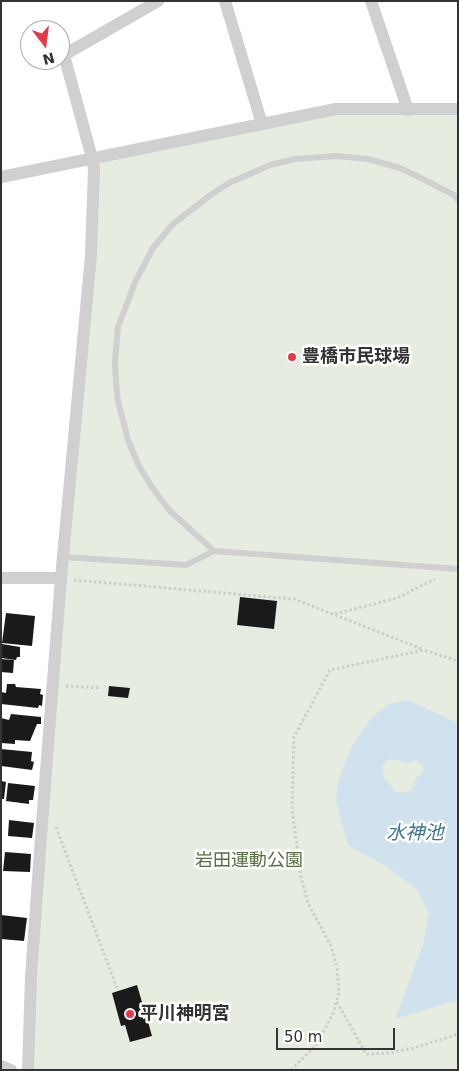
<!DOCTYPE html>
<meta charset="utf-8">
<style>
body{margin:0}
#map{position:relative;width:459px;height:1071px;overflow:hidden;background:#fff;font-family:"DejaVu Sans",sans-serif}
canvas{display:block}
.frame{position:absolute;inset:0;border:2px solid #333;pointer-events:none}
.north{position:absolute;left:20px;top:20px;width:50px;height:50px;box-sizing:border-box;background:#fff;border:1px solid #adadad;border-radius:50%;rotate:165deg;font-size:14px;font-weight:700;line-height:20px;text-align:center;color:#333}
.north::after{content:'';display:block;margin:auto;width:18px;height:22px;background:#e63946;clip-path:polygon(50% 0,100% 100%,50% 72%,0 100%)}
.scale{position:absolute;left:276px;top:1028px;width:119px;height:22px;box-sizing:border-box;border:2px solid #333;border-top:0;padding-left:6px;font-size:15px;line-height:18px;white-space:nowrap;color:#333;-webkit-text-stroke:4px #fff;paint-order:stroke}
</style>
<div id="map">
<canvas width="459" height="1071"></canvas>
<div class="frame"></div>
<div class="north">N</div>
<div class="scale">50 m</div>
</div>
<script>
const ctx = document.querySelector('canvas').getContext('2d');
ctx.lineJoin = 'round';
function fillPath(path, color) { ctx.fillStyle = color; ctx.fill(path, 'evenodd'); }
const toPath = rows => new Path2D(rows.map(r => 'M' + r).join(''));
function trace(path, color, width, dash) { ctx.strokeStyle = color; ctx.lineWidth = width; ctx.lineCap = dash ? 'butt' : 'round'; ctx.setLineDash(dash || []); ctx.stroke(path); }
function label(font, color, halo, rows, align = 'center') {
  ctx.font = font + ' "DejaVu Sans","Noto Sans JP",sans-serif'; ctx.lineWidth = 5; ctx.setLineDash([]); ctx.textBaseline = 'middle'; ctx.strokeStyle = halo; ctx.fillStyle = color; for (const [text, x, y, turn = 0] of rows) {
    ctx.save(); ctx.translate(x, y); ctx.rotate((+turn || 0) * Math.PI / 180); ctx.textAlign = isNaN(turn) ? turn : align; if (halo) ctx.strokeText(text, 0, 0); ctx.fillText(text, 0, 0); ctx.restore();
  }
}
fillPath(toPath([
 [458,108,458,1070,28,1070,92,158,336,109]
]), '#e6ecdf');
fillPath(toPath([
 [408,700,458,723,458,1006,455,1001,395,1019,423,945,429,914,417,889,385,866,348,845,336,801,338,784,346,759,357,738,373,716,389,704],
 [392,759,407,763,417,760,423,766,423,771,414,781,412,790,402,793,397,793,384,778,382,766,388,760]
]), '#cfe2ee');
fillPath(toPath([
 [240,597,277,601,274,629,237,625],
 [6,613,35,616,32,646,2,643],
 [2,644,20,647,20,657,17,657,16,660,1,658],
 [1,659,14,660,13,673,1,672],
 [7,684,15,684,16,687,41,689,40,694,43,695,42,706,39,705,38,708,1,704,1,692,6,693],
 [109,686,130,688,128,698,108,696],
 [11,714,41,717,41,724,37,724,30,741,15,740,15,744,1,743,1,718,9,720],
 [1,749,32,752,31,761,34,762,32,770,1,766],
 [1,781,6,782,4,799,1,799],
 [8,783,35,786,33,800,29,800,29,804,6,801],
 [9,820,34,823,32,838,8,836],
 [5,852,31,854,30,872,3,871],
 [1,915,27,918,24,941,1,939],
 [137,985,144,1009,140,1010,143,1019,147,1018,152,1036,130,1042,125,1025,121,1026,112,993]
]), '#1a1a1a');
trace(toPath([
 [74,580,294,599,422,649],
 [335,614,397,598,435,579],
 [66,686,101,688],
 [56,827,117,988],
 [337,1002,366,1054,389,1053,414,1048,458,1034],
 [291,1070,316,1045,333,1014,339,992,337,967,331,946,308,903,301,877,292,809,294,737,330,670,424,650,458,661]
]), '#cdcdcd', 3, [2.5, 2.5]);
trace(toPath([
 [214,551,169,510,151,486,138,464,128,440,118,401,116,382,115,362,118,327,136,280,153,248,173,224,212,194,229,183,270,165,295,159,336,156,368,159,400,168,415,175,454,195,458,200],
 [63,557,186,565,214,551,458,569]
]), '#d0d0d0', 6);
trace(toPath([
 [225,1,262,124],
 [371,1,408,110],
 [1,177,336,109,458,109],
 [1,578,61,578],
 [1,1066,11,1070],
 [28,1070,31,977,43,810,61,578,91,255,94,169,92,158,64,55,158,1]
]), '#d0d0d0', 12);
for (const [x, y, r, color] of [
 [292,357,5,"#e63946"],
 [130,1014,5,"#e63946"]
]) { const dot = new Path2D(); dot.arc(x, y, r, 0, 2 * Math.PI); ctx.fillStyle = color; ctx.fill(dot); trace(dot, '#fff', 2); }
label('bold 18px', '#333', '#fff', [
 ["豊橋市民球場",302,357],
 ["平川神明宮",140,1014]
], 'left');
label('18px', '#56703f', '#fff', [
 ["岩田運動公園",249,861]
]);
label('italic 19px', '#3f7597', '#fff', [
 ["水神池",415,834]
]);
</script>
